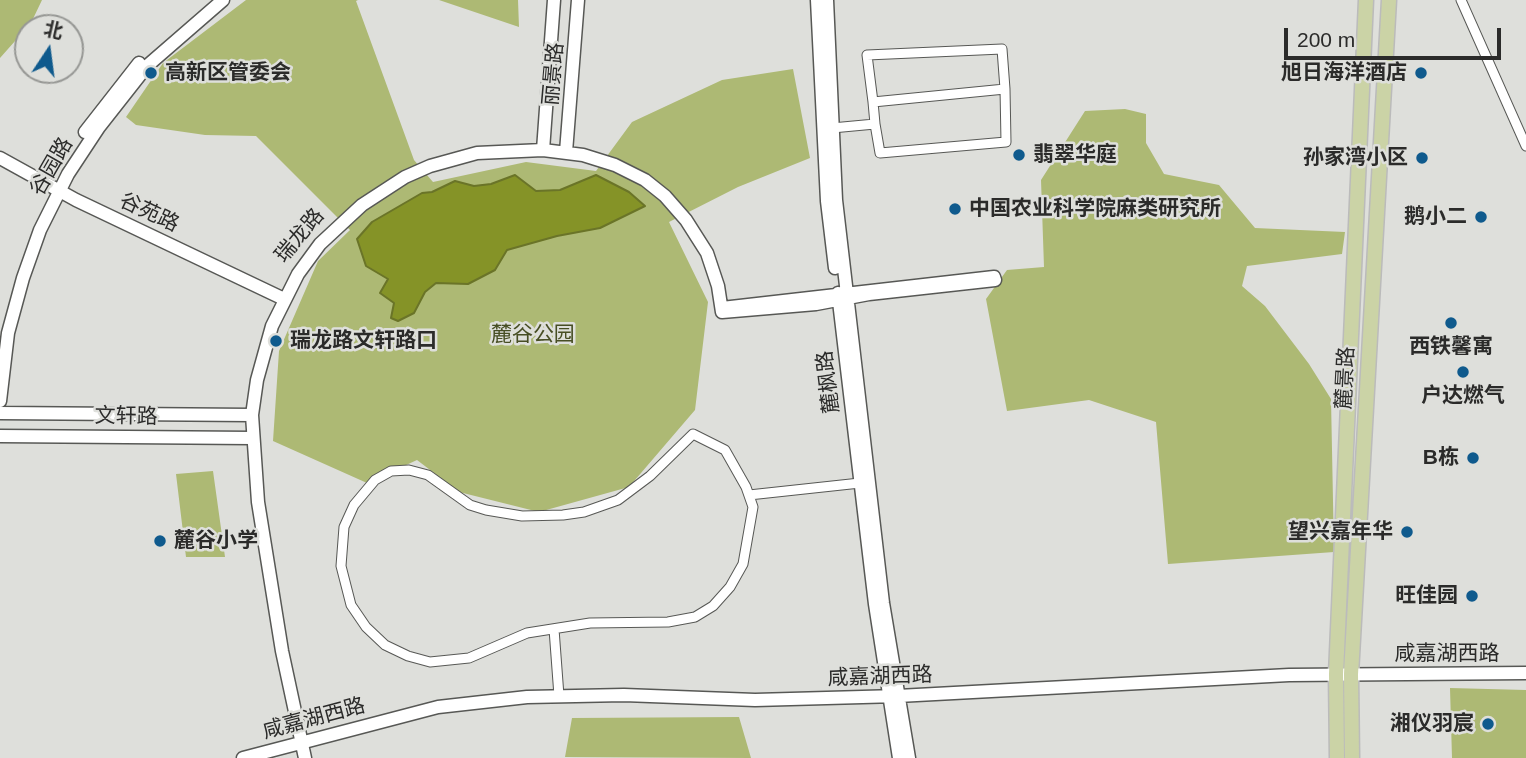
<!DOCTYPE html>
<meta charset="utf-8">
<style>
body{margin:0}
#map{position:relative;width:1526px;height:758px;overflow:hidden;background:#dedfdb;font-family:Helvetica,"Noto Sans SC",sans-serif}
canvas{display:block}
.north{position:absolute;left:14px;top:14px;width:70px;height:70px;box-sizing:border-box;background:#dedfdb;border:2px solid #969794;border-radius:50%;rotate:13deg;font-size:19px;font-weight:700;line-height:28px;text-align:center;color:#2b2b2a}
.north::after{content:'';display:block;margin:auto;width:24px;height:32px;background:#0f5a8d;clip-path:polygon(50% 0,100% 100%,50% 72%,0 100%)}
.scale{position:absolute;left:1284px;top:28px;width:217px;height:32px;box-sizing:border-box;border:4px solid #2b2b2a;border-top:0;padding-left:9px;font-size:21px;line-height:24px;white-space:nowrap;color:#2b2b2a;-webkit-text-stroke:5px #dedfdb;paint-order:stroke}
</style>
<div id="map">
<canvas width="1526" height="758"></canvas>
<div class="north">北</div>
<div class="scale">200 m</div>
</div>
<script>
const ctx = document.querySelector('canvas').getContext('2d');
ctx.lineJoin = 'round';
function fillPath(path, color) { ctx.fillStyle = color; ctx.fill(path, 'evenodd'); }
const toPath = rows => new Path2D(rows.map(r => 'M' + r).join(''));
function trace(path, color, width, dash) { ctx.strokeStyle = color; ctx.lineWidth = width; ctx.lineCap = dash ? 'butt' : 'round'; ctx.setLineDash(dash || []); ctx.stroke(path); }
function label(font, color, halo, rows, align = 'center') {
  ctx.font = font + ' Helvetica,"Noto Sans SC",sans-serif'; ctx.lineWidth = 5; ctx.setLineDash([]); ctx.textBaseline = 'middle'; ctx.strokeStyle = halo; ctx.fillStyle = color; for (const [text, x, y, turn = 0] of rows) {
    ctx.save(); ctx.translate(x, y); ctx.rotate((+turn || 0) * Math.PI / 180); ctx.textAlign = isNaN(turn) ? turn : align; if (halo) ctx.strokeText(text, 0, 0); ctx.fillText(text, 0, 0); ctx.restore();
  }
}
fillPath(toPath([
 [0,0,42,0,31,23,0,58],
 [246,0,358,0,356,1,414,160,433,182,526,162,596,171,632,122,722,80,793,69,810,158,738,187,669,222,708,302,695,410,629,487,539,512,459,492,417,460,367,483,273,441,279,351,318,261,350,230,256,136,205,135,136,125,126,117,163,63],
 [439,0,518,0,519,27],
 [1125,109,1146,114,1146,143,1164,174,1219,185,1255,228,1345,232,1342,254,1247,266,1242,286,1265,306,1309,364,1331,399,1334,552,1168,564,1156,422,1089,400,1007,411,986,299,1007,270,1044,267,1041,180,1085,111],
 [213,471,225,557,186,557,176,474],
 [1450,688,1526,690,1526,758,1452,758],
 [739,717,751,758,565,757,572,718]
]), '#adb974');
const water = toPath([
 [515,175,536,191,560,190,596,175,629,192,645,206,600,228,557,236,507,250,495,270,468,284,436,283,425,292,414,313,398,321,391,318,394,303,380,293,388,279,366,266,357,239,372,222,422,193,432,192,455,181,474,186,491,184,515,175]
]);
fillPath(water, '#859327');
trace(water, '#6a7428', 2);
const street = toPath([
 [1461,0,1526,146],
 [873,102,867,55,1002,49,1005,89],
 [832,128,875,124,880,153,1006,142,1005,89,873,102,875,124],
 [693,434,725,450,746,487,753,507,743,564,730,587,713,606,695,617,668,622,590,623,527,633,469,658,430,662,408,656,385,645,366,627,351,605,341,566,344,527,354,505,375,480,391,471,409,470,428,475,470,505,486,510,522,516,563,515,584,512,618,500,650,476,693,434],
 [749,495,860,483],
 [554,629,559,696]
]);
const secondary = toPath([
 [817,0,827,201,835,268],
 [827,0,836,200,883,603,909,758],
 [85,132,139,63],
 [543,150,554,0],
 [566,152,578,0],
 [0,158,76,200,284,299],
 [838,293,875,604,899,758],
 [0,401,8,333,23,278,40,230,68,174,99,127,147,66,223,0],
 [0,413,252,415],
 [0,436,252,438],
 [243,758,438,707,527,697,624,695,755,700,898,696,1289,675,1526,673],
 [305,758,282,651,258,502,252,415,257,380,272,326,298,274,320,244,362,205,405,177,430,166,477,153,543,150,583,155,615,165,645,180,665,196,686,220,707,253,718,286,722,312,816,304,869,294,995,280,994,277,722,308]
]);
const primary = toPath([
 [1337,758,1336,674,1366,0],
 [1352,758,1351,674,1389,0]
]);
trace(street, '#575855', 11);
trace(secondary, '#575855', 15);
trace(primary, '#bbb', 17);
trace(street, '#fff', 9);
trace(secondary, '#fff', 12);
trace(primary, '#cbd3a6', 14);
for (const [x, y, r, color] of [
 [151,73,7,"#0f5a8d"],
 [1421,73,7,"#0f5a8d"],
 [1019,155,7,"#0f5a8d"],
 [1422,158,7,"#0f5a8d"],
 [955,209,7,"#0f5a8d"],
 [1481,217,7,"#0f5a8d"],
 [1451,323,7,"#0f5a8d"],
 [276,341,7,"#0f5a8d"],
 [1463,372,7,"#0f5a8d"],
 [1473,458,7,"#0f5a8d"],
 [1407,532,7,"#0f5a8d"],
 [160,541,7,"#0f5a8d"],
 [1472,596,7,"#0f5a8d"],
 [1488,724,7,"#0f5a8d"]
]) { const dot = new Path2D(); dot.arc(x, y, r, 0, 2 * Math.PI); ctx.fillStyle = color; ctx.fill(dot); trace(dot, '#dedfdb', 2.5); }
label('bold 21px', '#2b2b2a', '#dedfdb', [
 ["高新区管委会",165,73,"left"],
 ["旭日海洋酒店",1407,73],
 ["翡翠华庭",1033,155,"left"],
 ["孙家湾小区",1408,158],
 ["中国农业科学院麻类研究所",969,209,"left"],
 ["鹅小二",1467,217],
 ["瑞龙路文轩路口",290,341,"left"],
 ["西铁馨寓",1451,347,"center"],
 ["户达燃气",1463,396,"center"],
 ["B栋",1459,458],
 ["望兴嘉年华",1393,532],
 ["麓谷小学",174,541,"left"],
 ["旺佳园",1458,596],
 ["湘仪羽宸",1474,724]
], 'right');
label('21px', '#2b2b2a', '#dedfdb', [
 ["丽景路",554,74,-85],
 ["谷园路",52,167,-60],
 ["谷苑路",149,213,25],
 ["瑞龙路",300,236,-50],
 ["麓景路",1346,378,-87],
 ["麓枫路",829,382,-97],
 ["文轩路",126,417,1],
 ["咸嘉湖西路",1447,654],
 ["咸嘉湖西路",880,677,-2],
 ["咸嘉湖西路",314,719,-15]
]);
label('21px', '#474e24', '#dedfdb', [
 ["麓谷公园",533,335]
]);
</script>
